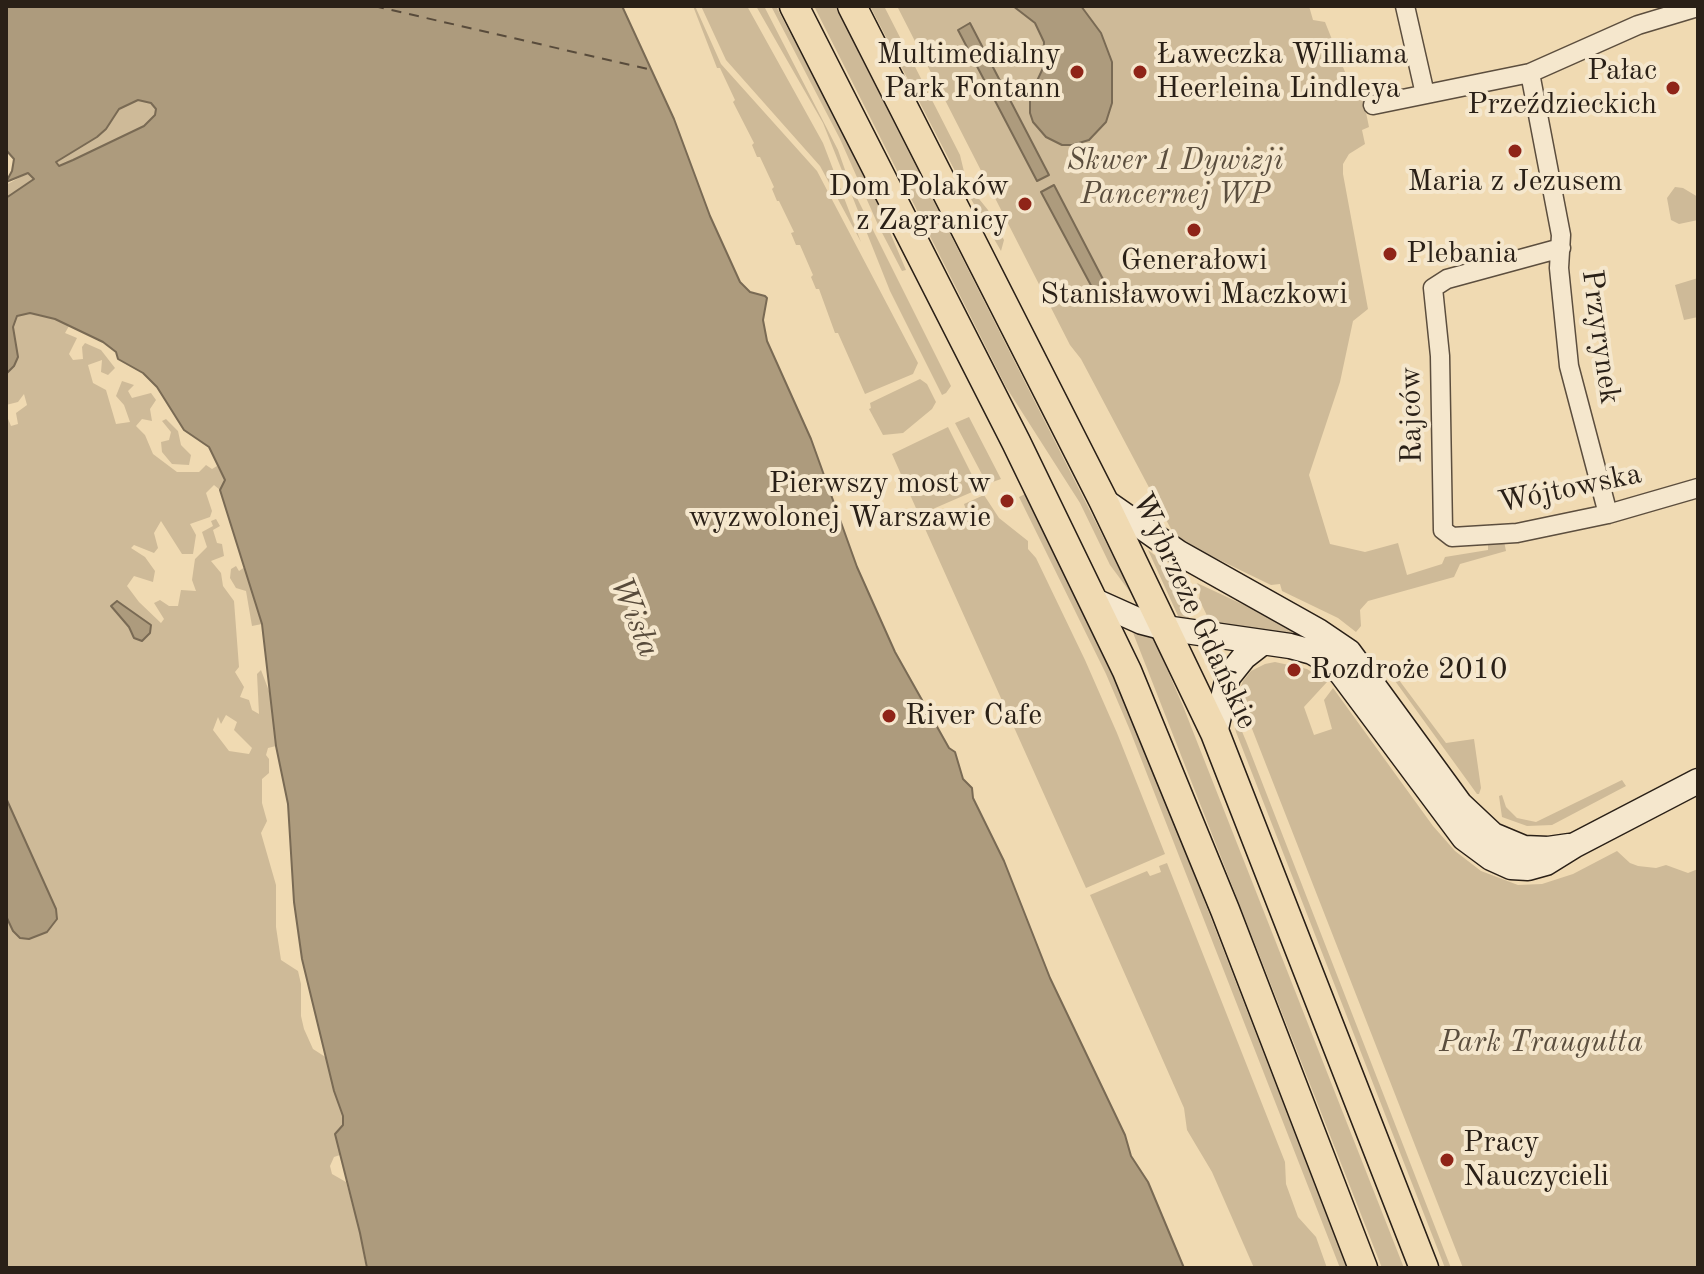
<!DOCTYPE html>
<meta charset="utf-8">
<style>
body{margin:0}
#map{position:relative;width:1704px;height:1274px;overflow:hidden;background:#f0dab2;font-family:"Old Standard TT",serif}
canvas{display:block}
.frame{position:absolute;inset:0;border:8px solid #2a2017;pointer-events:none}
</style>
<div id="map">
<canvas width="1704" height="1274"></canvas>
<div class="frame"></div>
</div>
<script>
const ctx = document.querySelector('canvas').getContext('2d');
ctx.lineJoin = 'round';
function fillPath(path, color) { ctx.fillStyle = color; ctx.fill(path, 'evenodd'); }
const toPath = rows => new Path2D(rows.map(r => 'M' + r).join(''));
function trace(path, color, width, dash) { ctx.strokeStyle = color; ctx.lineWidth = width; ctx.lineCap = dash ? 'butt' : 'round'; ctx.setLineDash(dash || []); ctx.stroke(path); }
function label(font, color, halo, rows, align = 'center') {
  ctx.font = font + ' "Old Standard TT",serif'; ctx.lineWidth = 8; ctx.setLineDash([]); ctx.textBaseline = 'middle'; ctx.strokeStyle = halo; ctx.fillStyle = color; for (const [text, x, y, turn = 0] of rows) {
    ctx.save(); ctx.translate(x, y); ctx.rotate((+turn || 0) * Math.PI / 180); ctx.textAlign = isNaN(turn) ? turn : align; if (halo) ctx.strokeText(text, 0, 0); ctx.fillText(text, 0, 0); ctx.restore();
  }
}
fillPath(toPath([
 [693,6,695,6,721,64,817,171,918,363,913,374,865,394,838,333,835,333,819,289,816,289,811,277,813,275,800,245,796,245,791,233,794,232,779,201,777,201,772,189,774,187,760,157,757,157,752,145,754,143,733,102,735,100,720,68,717,68],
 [701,6,747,6,823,143,861,242,820,166,726,60],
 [756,6,764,6,838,150,850,184,951,386,946,393,942,395,890,291,823,123],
 [771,6,776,6,816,82,880,209,906,270,902,271,879,227,840,139],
 [814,6,835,6,1133,596,1110,565,1080,503,1006,387],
 [870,6,884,6,960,155,967,184,988,210,1004,240,1001,251,956,173],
 [897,6,1309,6,1313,20,1325,22,1345,72,1351,95,1362,93,1369,127,1362,130,1365,144,1349,154,1343,164,1343,174,1368,309,1353,321,1340,382,1309,475,1330,544,1365,552,1398,543,1407,575,1442,564,1445,557,1488,550,1488,542,1504,541,1506,551,1460,564,1454,577,1368,601,1360,610,1361,626,1356,632,1338,618,1282,591,1280,584,1271,585,1203,552,1179,537,1171,529,1081,359,1070,345],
 [135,95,155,100,158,120,59,166,6,198,6,185,105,130,99,125],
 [1675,187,1683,188,1698,197,1698,220,1679,224,1671,220,1667,198],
 [1698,278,1698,317,1684,320,1675,285],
 [30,313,55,319,69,326,65,333,77,338,69,354,73,360,83,359,82,347,85,343,101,350,115,368,108,375,101,372,102,360,88,365,93,383,106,390,116,424,130,422,124,405,116,396,122,381,134,385,128,391,132,398,151,393,156,400,150,409,152,421,142,419,136,426,145,435,153,454,177,472,199,472,206,465,212,469,217,466,225,480,220,490,214,485,206,493,212,511,210,517,190,524,196,535,193,554,182,554,161,521,154,533,158,548,154,553,134,545,131,548,145,557,155,571,153,582,134,576,127,586,139,602,161,623,164,619,154,603,160,600,169,606,178,606,181,590,196,591,192,580,195,559,207,547,202,532,213,526,211,521,216,519,220,526,213,530,217,543,222,544,224,556,211,561,221,573,223,586,234,601,239,667,235,672,244,687,240,697,249,700,252,710,259,714,257,674,261,670,272,699,275,719,276,746,268,748,266,755,269,759,269,773,262,779,262,803,267,821,261,833,276,885,276,927,281,960,298,971,301,984,301,1016,304,1029,313,1049,327,1058,334,1091,349,1118,335,1133,340,1155,334,1157,330,1166,332,1174,346,1182,360,1233,366,1268,6,1268,6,916,14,932,20,938,56,909,6,798,6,414,11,426,18,424,16,413,27,405,24,394,18,402,6,405,6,362,12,320,20,314],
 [226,715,237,722,234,730,252,748,249,754,229,751,213,730,218,717,221,724],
 [920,379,927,384,936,402,932,409,903,433,883,435,869,409,871,408,870,403],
 [969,417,1001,479,987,484,955,423],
 [166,419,178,431,181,445,191,455,189,465,172,464,162,452,161,442,169,440,171,432,162,421],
 [948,427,979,489,919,515,892,454],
 [1025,494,1111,672,1153,769,1347,1268,1340,1268,1129,728,1106,674,1019,497],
 [984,495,999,518,1028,541,1028,549,1036,558,1085,660,1117,733,1165,854,1086,888,922,522,948,511,950,517,956,519,967,513,964,504],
 [1148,550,1170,567,1189,606,1187,614,1191,622,1179,618],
 [236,566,239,571,245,567,262,624,252,626,246,591,236,588,230,578,231,569],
 [1197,583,1306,634,1339,652,1357,671,1471,826,1492,842,1511,851,1524,854,1542,854,1544,856,1534,858,1514,856,1483,842,1469,829,1354,673,1335,655,1318,644,1295,635,1212,626,1199,599,1200,591],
 [1128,620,1151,632,1183,706,1404,1268,1382,1268],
 [1275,662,1307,669,1327,682,1304,707,1314,735,1332,729,1324,700,1333,688,1433,826,1455,851,1481,871,1518,885,1542,884,1573,874,1617,851,1630,863,1638,866,1656,868,1666,865,1688,873,1698,869,1698,1268,1463,1268,1238,693,1243,681,1251,671,1265,664],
 [1393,672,1446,743,1474,739,1481,788,1479,794,1477,794,1390,674],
 [1230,703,1246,741,1451,1268,1445,1268,1236,732],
 [1622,780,1626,786,1552,825,1527,826,1502,817,1499,796,1502,795,1506,807,1517,818,1536,822],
 [1167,863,1285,1162,1286,1184,1298,1217,1316,1237,1327,1268,1254,1268,1212,1172,1187,1130,1184,1108,1090,895,1147,871,1150,876,1161,872,1159,866]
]), '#ceba98');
const water = toPath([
 [6,6,622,6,674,119,710,216,740,282,750,292,765,296,767,298,763,320,767,341,811,439,857,567,895,652,949,748,955,752,963,779,972,788,973,798,1004,861,1050,978,1125,1135,1131,1156,1148,1182,1184,1268,367,1268,360,1233,335,1134,343,1125,343,1116,334,1091,302,959,294,902,288,804,276,746,262,624,220,490,225,480,209,447,184,430,157,387,143,373,118,359,116,352,103,342,55,319,30,313,17,316,13,327,18,357,14,366,6,374,6,198,34,179,28,173,6,182,12,171,14,159,6,150,6,6],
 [138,100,151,103,156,109,155,115,144,126,73,160,59,166,56,162,97,137,106,129,119,109,138,100],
 [1013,6,1081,6,1101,33,1112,62,1112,103,1106,122,1089,140,1072,145,1062,145,1046,137,1033,122,1030,113,1030,96,1043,68,1044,42,1035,23,1013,6],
 [970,23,1049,175,1037,181,958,30,970,23],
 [1054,185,1106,285,1094,291,1041,192,1054,185],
 [117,601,151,625,150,633,142,641,134,638,129,627,111,606,117,601],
 [6,798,56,909,57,919,47,932,29,939,20,938,13,931,6,916,6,798]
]);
fillPath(water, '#ad9b7d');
trace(water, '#796a54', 2);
trace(toPath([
 [374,6,652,70]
]), '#584b3b', 2, [10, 8]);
const street = toPath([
 [1405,6,1425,94],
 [1530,73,1561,235,1559,268,1569,366,1608,514],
 [1373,105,1530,73,1638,25,1698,7],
 [1561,248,1447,279,1433,288,1440,356,1443,530,1452,537,1517,533,1608,514,1698,488]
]);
const secondary = toPath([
 [1103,500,1179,553,1318,631,1349,652,1460,804,1493,835,1524,848,1548,849,1569,846],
 [1095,601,1142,622,1165,628,1290,646,1312,652,1326,660,1341,673,1464,838,1491,858,1511,867,1528,868,1546,863,1575,845,1698,781],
 [1215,733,1228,677,1244,657,1262,643]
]);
const primary = toPath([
 [794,6,1016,442,1127,671,1225,910,1363,1268],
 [852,6,1103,500,1215,733,1424,1268]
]);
trace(street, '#5c4e3e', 21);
trace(secondary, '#2a2017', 27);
trace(primary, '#2a2017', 31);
trace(street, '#f5e7cd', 18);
trace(secondary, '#f5e7cd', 24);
trace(primary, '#f0dab2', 28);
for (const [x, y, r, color] of [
 [1077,72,8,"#8f2418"],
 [1140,72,8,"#8f2418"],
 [1673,88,8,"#8f2418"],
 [1515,151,8,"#8f2418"],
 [1025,204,8,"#8f2418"],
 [1194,230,8,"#8f2418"],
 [1390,254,8,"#8f2418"],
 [1007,501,8,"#8f2418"],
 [1294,670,8,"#8f2418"],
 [889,716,8,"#8f2418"],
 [1447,1160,8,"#8f2418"]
]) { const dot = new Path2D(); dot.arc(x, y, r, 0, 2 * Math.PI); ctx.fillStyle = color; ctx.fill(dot); trace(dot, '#f5e7cd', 3); }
label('30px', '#2a2017', '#f5e7cd', [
 ["Multimedialny",1061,55,"right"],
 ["Park Fontann",1061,89,"right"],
 ["Ławeczka Williama",1156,55],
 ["Heerleina Lindleya",1156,89],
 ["Pałac",1657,71,"right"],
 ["Przeździeckich",1657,105,"right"],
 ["Maria z Jezusem",1515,182,"center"],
 ["Dom Polaków",1009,187,"right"],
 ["z Zagranicy",1009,221,"right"],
 ["Plebania",1406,254],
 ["Generałowi",1194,261,"center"],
 ["Stanisławowi Maczkowi",1194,295,"center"],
 ["Pierwszy most w",991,484,"right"],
 ["wyzwolonej Warszawie",991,518,"right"],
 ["Rozdroże 2010",1310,670],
 ["River Cafe",905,716],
 ["Pracy",1463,1143],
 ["Nauczycieli",1463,1177]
], 'left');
label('italic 30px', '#5b4e3e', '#f5e7cd', [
 ["Skwer 1 Dywizji",1175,161],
 ["Pancernej WP",1175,195],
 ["Park Traugutta",1541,1043]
]);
label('30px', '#2a2017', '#f5e7cd', [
 ["Przyrynek",1600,337,82],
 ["Rajców",1412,415,-91],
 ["Wójtowska",1570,489,-12],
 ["Wybrzeże Gdańskie",1194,611,65]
]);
label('italic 32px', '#584b3b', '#f5e7cd', [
 ["Wisła",634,617,68]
]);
</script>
